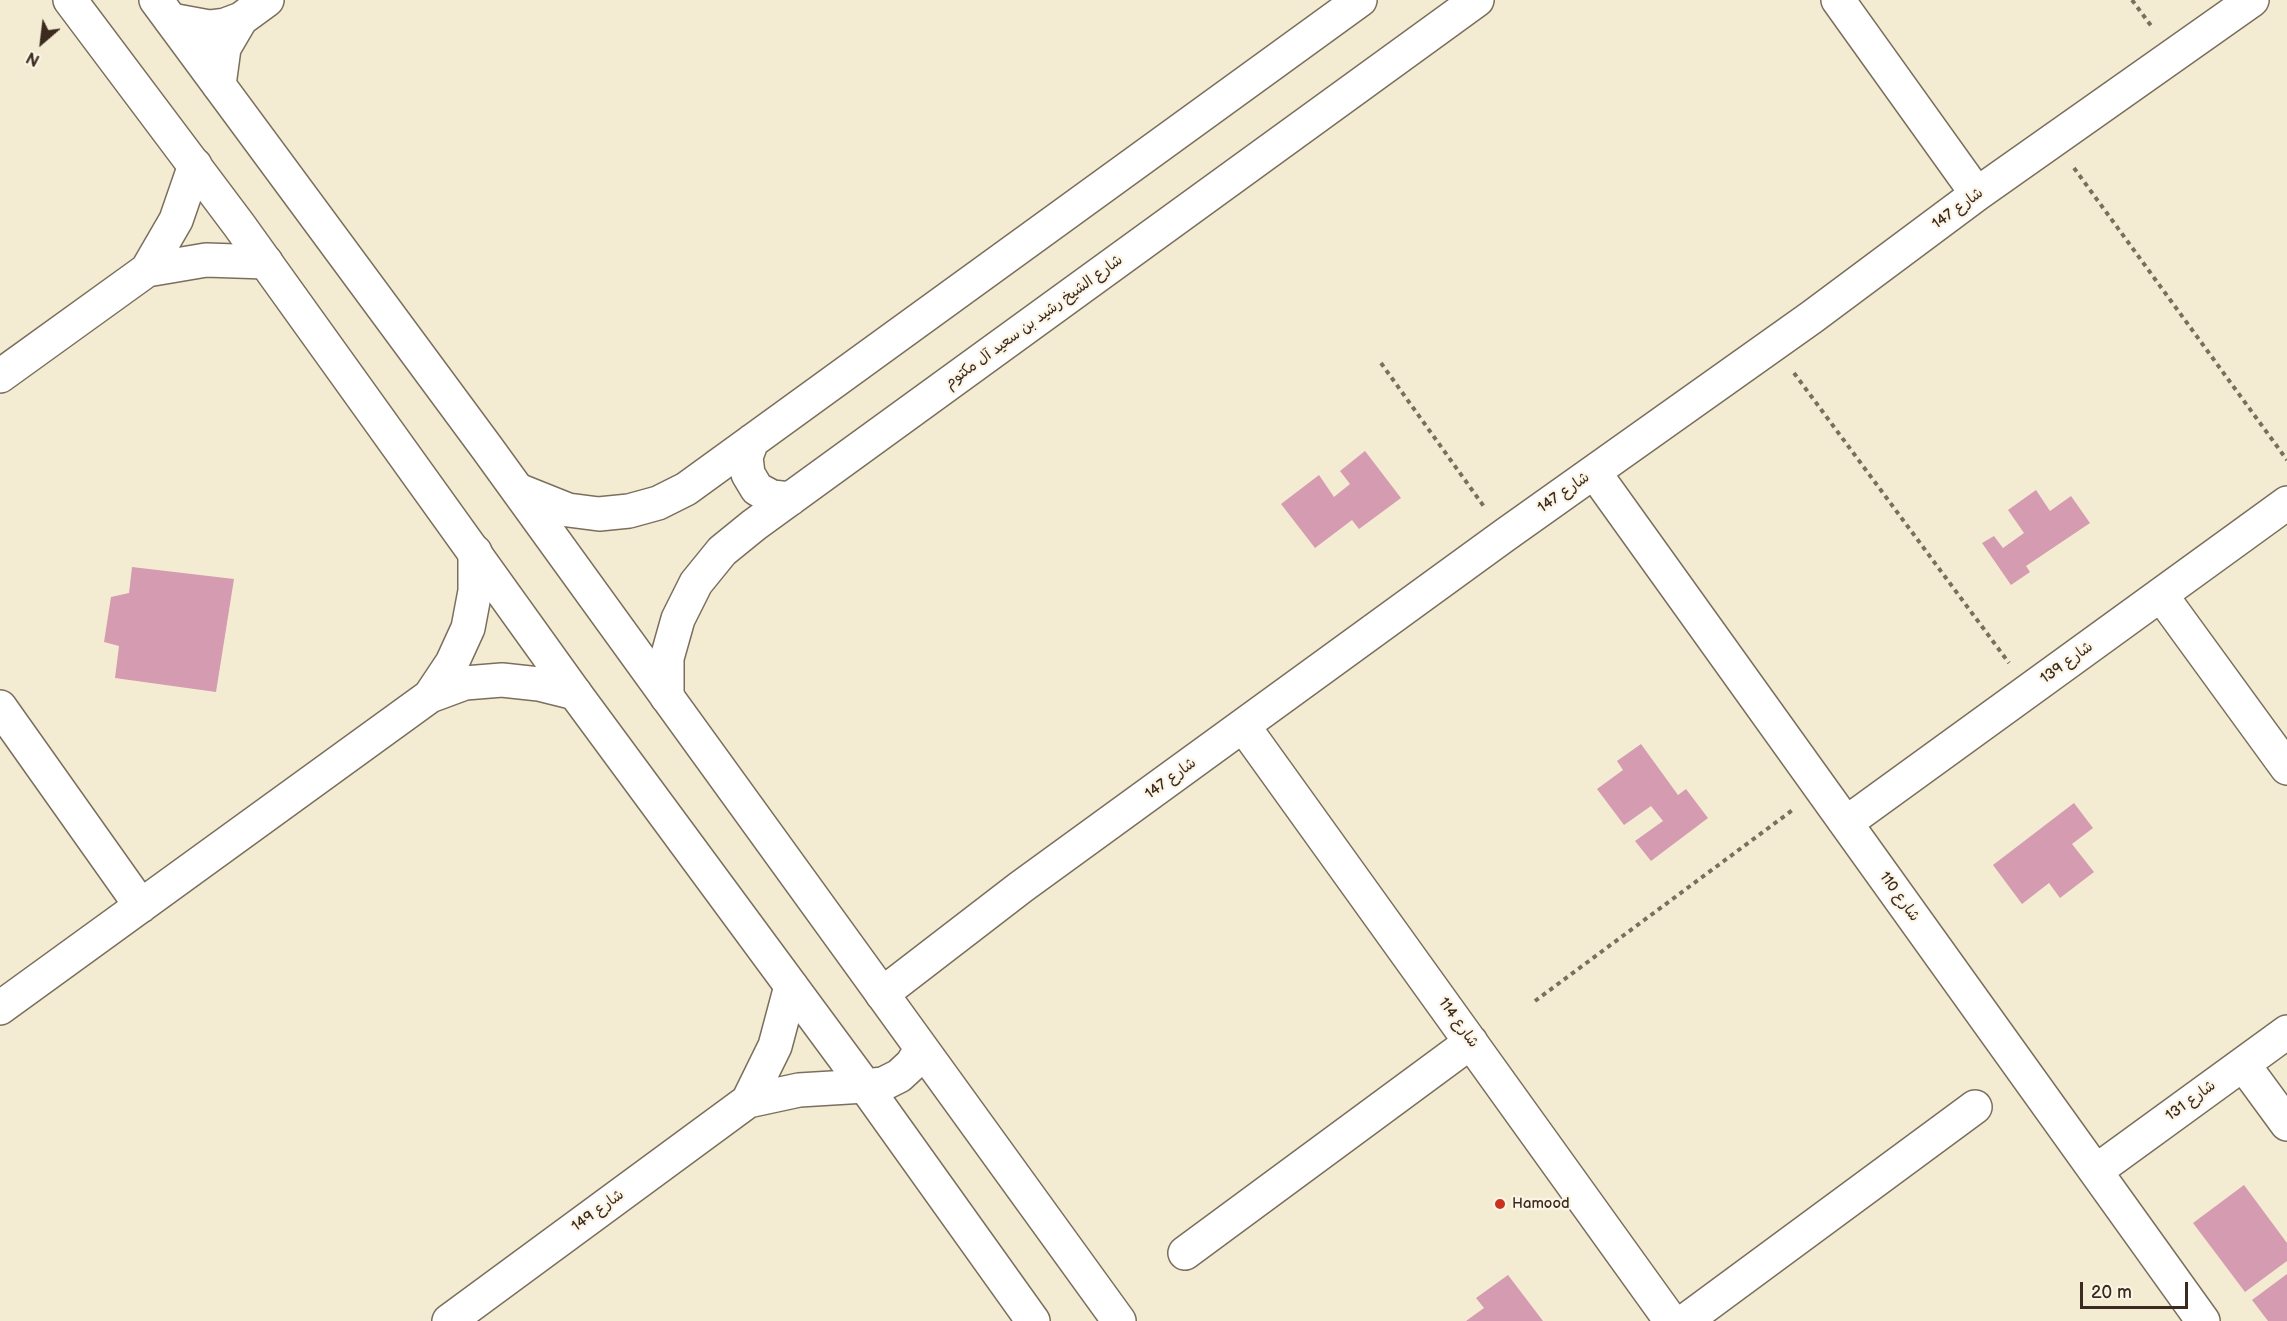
<!DOCTYPE html>
<meta charset="utf-8">
<style>
body{margin:0}
#map{position:relative;width:2287px;height:1321px;overflow:hidden;background:#f3ecd3;font-family:"Balsamiq Sans",sans-serif}
canvas{display:block}
.north{position:absolute;left:12px;top:12px;width:60px;height:60px;-webkit-text-stroke:4px #fcf5e5;paint-order:stroke;rotate:208deg;font-size:16px;font-weight:700;line-height:24px;text-align:center;color:#3b2a1e}
.north::after{content:'';display:block;margin:auto;width:21px;height:27px;background:#3b2a1e;clip-path:polygon(50% 0,100% 100%,50% 72%,0 100%)}
.scale{position:absolute;left:2080px;top:1282px;width:108px;height:27px;box-sizing:border-box;border:3px solid #3b2a1e;border-top:0;padding-left:8px;font-size:18px;line-height:21px;white-space:nowrap;color:#3b2a1e;-webkit-text-stroke:4px #fcf5e5;paint-order:stroke}
</style>
<div id="map">
<canvas width="2287" height="1321"></canvas>
<div class="north">N</div>
<div class="scale">20 m</div>
</div>
<script>
const ctx = document.querySelector('canvas').getContext('2d');
ctx.lineJoin = 'round';
function fillPath(path, color) { ctx.fillStyle = color; ctx.fill(path, 'evenodd'); }
const toPath = rows => new Path2D(rows.map(r => 'M' + r).join(''));
function trace(path, color, width, dash) { ctx.strokeStyle = color; ctx.lineWidth = width; ctx.lineCap = dash ? 'butt' : 'round'; ctx.setLineDash(dash || []); ctx.stroke(path); }
function label(font, color, halo, rows, align = 'center') {
  ctx.font = font + ' "Balsamiq Sans","Playpen Sans Arabic",sans-serif'; ctx.lineWidth = 4.5; ctx.setLineDash([]); ctx.textBaseline = 'middle'; ctx.strokeStyle = halo; ctx.fillStyle = color; for (const [text, x, y, turn = 0] of rows) {
    ctx.save(); ctx.translate(x, y); ctx.rotate((+turn || 0) * Math.PI / 180); ctx.textAlign = isNaN(turn) ? turn : align; if (halo) ctx.strokeText(text, 0, 0); ctx.fillText(text, 0, 0); ctx.restore();
  }
}
fillPath(toPath([
 [1365,451,1401,498,1359,529,1352,520,1315,548,1281,504,1319,475,1334,497,1350,484,1340,471],
 [2036,490,2050,511,2071,496,2090,523,2026,566,2030,572,2011,585,1982,543,1994,536,2003,548,2024,533,2008,510],
 [132,567,234,579,216,692,115,678,119,646,104,642,111,597,129,593],
 [1641,744,1678,795,1686,789,1708,818,1651,861,1635,841,1663,821,1651,806,1624,825,1597,789,1623,770,1617,761],
 [2074,803,2093,828,2072,844,2094,872,2060,898,2049,883,2022,904,1993,865],
 [2244,1185,2287,1243,2287,1261,2245,1292,2193,1223],
 [2287,1274,2287,1321,2268,1321,2252,1300],
 [1508,1275,1543,1321,1466,1321,1484,1308,1476,1298]
]), '#d59bb0');
const minor = toPath([
 [1838,0,1977,194],
 [171,20,209,27,225,25,241,19,267,0],
 [219,85,224,48,241,19],
 [147,270,206,260,266,262],
 [0,376,147,270,176,220,195,165],
 [752,441,746,457,748,474,757,489,772,497,790,499],
 [1594,472,2203,1321],
 [518,490,568,510,599,514,629,511,658,503,686,489,1360,0],
 [2161,595,2287,768],
 [430,696,452,663,468,628,475,591,475,552],
 [667,697,667,658,678,619,696,583,722,551,754,525,1477,0],
 [0,707,141,906],
 [1244,727,1671,1321],
 [1846,823,2287,503],
 [882,994,1021,887,1505,535,1812,317,1977,194,2252,0],
 [0,1008,430,696,465,683,502,680,539,684,575,693],
 [2243,1064,2287,1124],
 [748,1101,775,1046,791,986],
 [2096,1171,2287,1032],
 [1185,1253,1471,1042],
 [449,1321,748,1101,799,1090,865,1086],
 [1685,1321,1975,1107]
]);
const major = toPath([
 [70,0,239,225,575,693,865,1086,1033,1321],
 [156,0,487,448,1119,1321],
 [865,1086,883,1084,899,1076,912,1064,921,1049]
]);
trace(minor, '#7b6e5d', 36);
trace(major, '#7b6e5d', 36);
trace(toPath([
 [2132,0,2152,27],
 [2074,168,2287,460],
 [1381,363,1485,508],
 [1794,373,2009,663],
 [1535,1001,1794,809]
]), '#7b6e5d', 4, [4.5, 4.5]);
trace(minor, '#fff', 33);
trace(major, '#fff', 33);
for (const [x, y, r, color] of [
 [1500,1204,6,"#c8321e"]
]) { const dot = new Path2D(); dot.arc(x, y, r, 0, 2 * Math.PI); ctx.fillStyle = color; ctx.fill(dot); trace(dot, '#fcf5e5', 2); }
label('15px', '#3b2a1e', '#fcf5e5', [
 ["شارع 147",1958,209,-36],
 ["شارع الشيخ رشيد بن سعيد آل مكتوم",1034,322,-36],
 ["شارع 147",1564,493,-35],
 ["شارع 139",2067,663,-36],
 ["شارع 147",1171,779,-36],
 ["شارع 110",1899,897,54],
 ["شارع 114",1458,1023,54],
 ["شارع 131",2191,1101,-36],
 ["شارع 149",598,1211,-36]
]);
label('15px', '#3b2a1e', '#fcf5e5', [
 ["Hamood",1512,1204]
], 'left');
</script>
